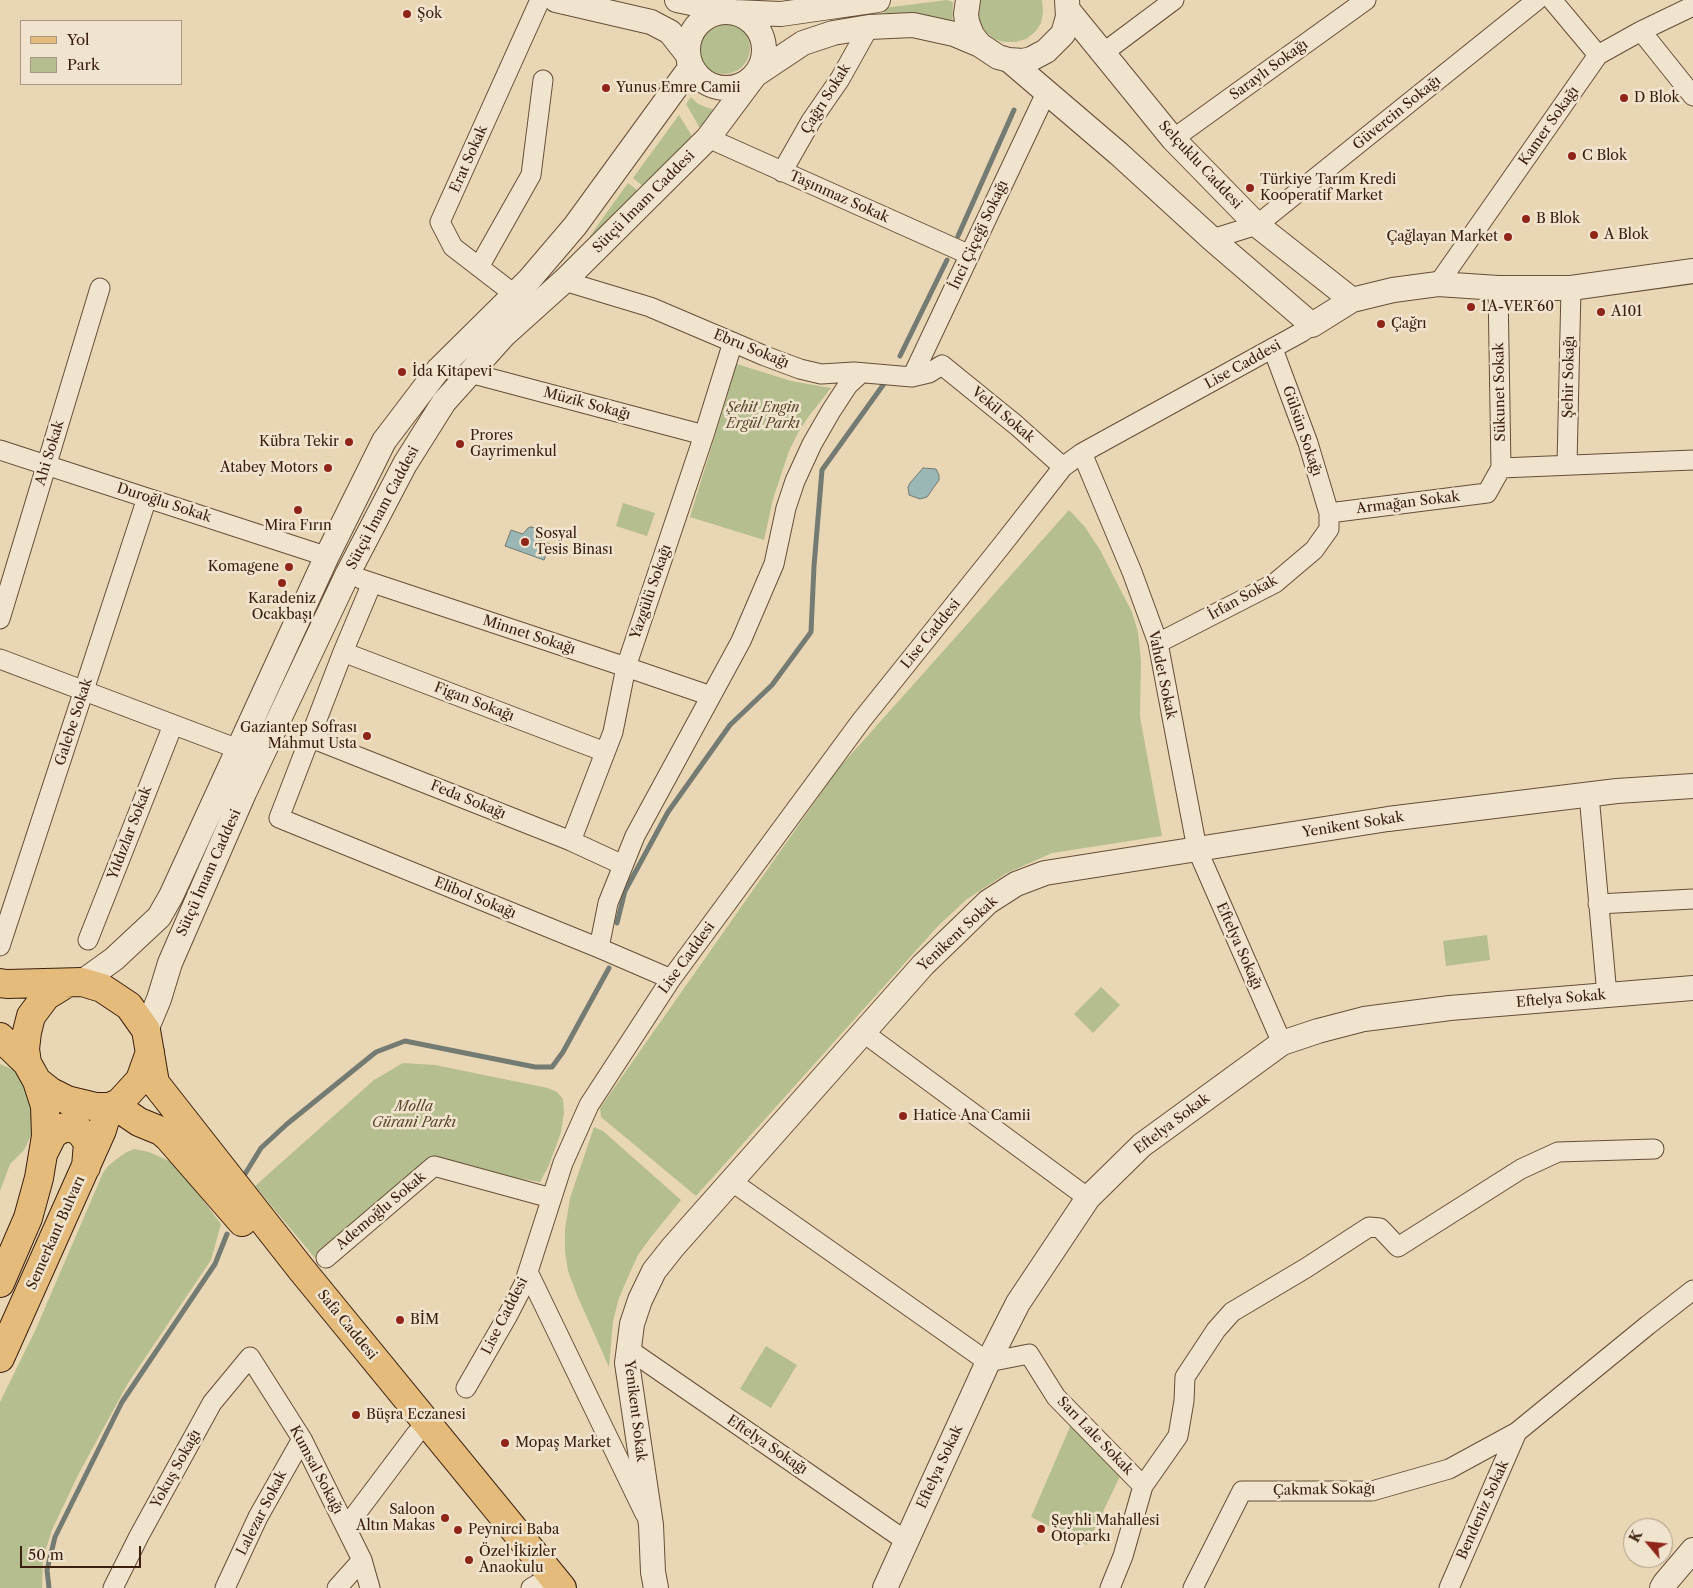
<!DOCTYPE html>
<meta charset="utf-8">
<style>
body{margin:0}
#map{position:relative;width:1693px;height:1588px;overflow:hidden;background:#e9d6b4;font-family:"Libre Caslon Text",serif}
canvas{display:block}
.legend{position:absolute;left:20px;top:20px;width:162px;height:65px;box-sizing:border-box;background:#f1e4ce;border:1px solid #a89681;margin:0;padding:6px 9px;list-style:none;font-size:15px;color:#3b200d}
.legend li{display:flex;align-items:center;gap:10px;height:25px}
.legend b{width:25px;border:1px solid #a89681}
.north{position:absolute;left:1623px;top:1518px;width:50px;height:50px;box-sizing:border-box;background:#f1e4ce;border:1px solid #a89681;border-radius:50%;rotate:298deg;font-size:14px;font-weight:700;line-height:20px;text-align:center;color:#3b200d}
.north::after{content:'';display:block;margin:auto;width:18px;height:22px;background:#8f2418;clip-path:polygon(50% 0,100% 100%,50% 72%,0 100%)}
.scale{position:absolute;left:20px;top:1546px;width:121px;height:22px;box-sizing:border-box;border:2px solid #3b200d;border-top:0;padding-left:6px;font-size:15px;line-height:18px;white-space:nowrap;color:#3b200d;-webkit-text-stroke:4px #f1e4ce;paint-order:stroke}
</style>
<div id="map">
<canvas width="1693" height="1588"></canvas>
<ul class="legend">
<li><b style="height:6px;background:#e4bb7a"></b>Yol</li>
<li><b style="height:14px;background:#b5be8e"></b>Park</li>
</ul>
<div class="north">K</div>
<div class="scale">50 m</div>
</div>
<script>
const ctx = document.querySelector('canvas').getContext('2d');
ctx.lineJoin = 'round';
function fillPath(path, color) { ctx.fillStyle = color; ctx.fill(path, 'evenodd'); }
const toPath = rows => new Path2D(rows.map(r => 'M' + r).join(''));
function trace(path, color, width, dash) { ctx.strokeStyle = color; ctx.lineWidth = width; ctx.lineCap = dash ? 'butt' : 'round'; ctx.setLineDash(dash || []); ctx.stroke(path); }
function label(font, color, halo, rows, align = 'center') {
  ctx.font = font + ' "Libre Caslon Text",serif'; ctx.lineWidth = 5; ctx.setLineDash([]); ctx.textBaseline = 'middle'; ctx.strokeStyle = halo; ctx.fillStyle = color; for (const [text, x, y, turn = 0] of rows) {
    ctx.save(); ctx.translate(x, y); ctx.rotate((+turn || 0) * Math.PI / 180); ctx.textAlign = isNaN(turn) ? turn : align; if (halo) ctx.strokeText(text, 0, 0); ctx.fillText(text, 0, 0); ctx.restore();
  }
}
fillPath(toPath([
 [947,0,953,2,952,34,884,15,884,8],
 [979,0,1042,0,1043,12,1041,23,1035,32,1026,39,1015,42,1004,42,994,39,986,32,980,23,977,12],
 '698 48a26 26 0 1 1 52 0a26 26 0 1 1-52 0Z',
 [691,97,697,103,705,107,719,111,701,130,686,104],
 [679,115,693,138,645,188,633,178],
 [628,183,641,193,595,239,590,236],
 [737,364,791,381,831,388,809,416,798,433,789,451,773,499,764,540,690,517],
 [623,503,655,513,647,536,616,526],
 [1069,510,1085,527,1100,550,1132,612,1138,632,1141,661,1140,717,1162,836,1052,853,1007,873,967,899,938,926,696,1196,601,1117,600,1108,838,769],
 [1487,935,1490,960,1446,966,1443,941],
 [1101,987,1120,1005,1093,1033,1074,1014],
 [403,1063,435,1065,548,1088,557,1092,563,1099,564,1113,561,1132,549,1165,540,1182,451,1166,390,1195,315,1258,255,1186,374,1080],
 [0,1064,25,1075,30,1081,34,1129,24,1150,10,1164,0,1191],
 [594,1127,603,1131,681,1200,651,1237,638,1255,628,1277,619,1298,613,1321,609,1367,577,1295,568,1271,565,1252,565,1229,570,1198],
 [134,1149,149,1152,171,1162,179,1169,221,1224,211,1260,128,1383,78,1475,52,1530,43,1558,42,1588,0,1588,0,1402,35,1331,103,1173,108,1166,118,1158,127,1152],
 [766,1346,797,1365,771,1408,740,1389],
 [1073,1420,1122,1472,1087,1545,1031,1517]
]), '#b5be8e');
const water = toPath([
 [923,468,936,469,939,475,939,480,927,497,920,499,909,495,908,487,910,483,923,468],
 [531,527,536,528,538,532,537,539,550,544,544,560,505,546,511,530,523,534,528,528,531,527]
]);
fillPath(water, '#9ab7b6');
trace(water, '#747b72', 1);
trace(toPath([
 [958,236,1014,110],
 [900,356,947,260],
 [617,923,625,891,668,812,730,725,772,685,811,632,814,566,822,470,886,381],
 [245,1174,261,1148,287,1124,376,1052,405,1041,535,1067,552,1067,563,1052,609,968],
 [49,1588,47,1570,55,1537,122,1402,215,1264,227,1234]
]), '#747b72', 5);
const minor = toPath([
 [1552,0,1598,55],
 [1641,31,1693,96],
 [1103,53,1174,0],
 [708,138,970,255],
 [1173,139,1366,0],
 [782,172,811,121,840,79,869,27],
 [1212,239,1257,225,1537,0],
 [479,267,531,175,543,80],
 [564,281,650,307,765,356,800,369,821,374,854,372,912,377,929,373,942,365,1016,425,1063,467],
 [1438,284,1598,55,1641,31,1693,6],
 [514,294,453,247,440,222,540,0],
 [470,373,704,435],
 [912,377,1046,93],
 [0,450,319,554,326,558],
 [1082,453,1132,572,1158,643,1197,849,1282,1043],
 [1567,465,1571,288],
 [1501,468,1693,460],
 [1329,513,1487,493,1501,468,1498,288],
 [361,579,626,667,711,696],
 [372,583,343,652,279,818,599,948,671,979],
 [0,619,100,288],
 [1158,643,1275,583,1314,550,1329,529,1329,513,1308,443,1273,349],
 [343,652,605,752],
 [0,659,238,749],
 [311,738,571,841,623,865],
 [1589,795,1607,995],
 [571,841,613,732,626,667,704,435,733,342],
 [1598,904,1693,899],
 [88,940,173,725],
 [0,946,147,498],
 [599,948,608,903,635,836,741,641,774,564,786,508,795,481,812,444,831,411,848,385,861,373],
 [864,1033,1088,1198],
 [731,1181,988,1362,1029,1354,1056,1397,1143,1486,1123,1556,1110,1588],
 [326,1258,434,1166,551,1198],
 [528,1272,645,1514],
 [628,1349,906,1541],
 [466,1388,508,1315,524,1284,563,1163,589,1105,671,979,861,721,1002,545,1063,467,1082,453,1302,332,1312,325],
 [1143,1486,1178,1436,1184,1401,1185,1377,1216,1330,1232,1312,1306,1268,1369,1227,1380,1228,1398,1247,1521,1169,1558,1152,1654,1149],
 [346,1527,416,1434],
 [113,1588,139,1536,212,1403,250,1357,302,1439,362,1560,370,1588],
 [225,1588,258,1517,302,1439],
 [337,1588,362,1560],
 [531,1588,538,1584],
 [1193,1588,1242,1491,1372,1491,1449,1469,1517,1432,1648,1325,1693,1290],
 [1449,1588,1517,1432]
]);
const tertiary = toPath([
 [556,0,651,22,670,32,688,55],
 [677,0,734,12,781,14,878,0],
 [968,0,966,14,967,22,972,35,980,45,998,57,1009,60,1023,61,1031,59,1046,51,1063,34,1068,17,1067,0],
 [1068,10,1173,139,1257,225,1352,300],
 '688 50a38 38 0 1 1 76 0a38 38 0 1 1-76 0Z',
 [1009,60,1119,154,1212,239,1312,325,1352,300,1393,290,1438,284,1498,288,1571,288,1693,271],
 [82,982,114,959,159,917,171,896,326,558,384,441,438,370,529,280,575,226,690,68,688,55],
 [146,1030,159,999,170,963,244,793,348,573,405,464,444,402,504,335,564,281,708,138,755,75,803,43,833,33,869,27,913,25,954,34,980,45],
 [656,1588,653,1572,651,1525,627,1363,632,1324,640,1300,654,1271,673,1247,923,965,988,902,1016,884,1045,873,1388,819,1617,791,1693,786],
 [885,1588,988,1362,1018,1303,1088,1198,1142,1145,1282,1043,1318,1031,1364,1019,1450,1008,1693,988],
 [1662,1588,1665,1583,1693,1550]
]);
const primary = toPath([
 [0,983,7,984,82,982,102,988,129,1006,146,1030,155,1083,301,1269,562,1588],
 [67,983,46,996,31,1016,27,1032,25,1049,27,1063,37,1081,51,1092,67,1100,96,1107,109,1107,119,1103,140,1080,150,1052],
 [0,1037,27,1063],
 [114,1105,139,1122,161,1131,168,1137,242,1222],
 [43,1154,53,1134,65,1127,79,1130,88,1143,86,1167],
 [0,1283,28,1218,39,1178,46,1136,45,1106,37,1081],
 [0,1358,102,1130,109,1107]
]);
trace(minor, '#664e37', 21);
trace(tertiary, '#664e37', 26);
trace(primary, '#3b200d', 30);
trace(minor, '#f1e4ce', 19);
trace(tertiary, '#f1e4ce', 24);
trace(primary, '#e4bb7a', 28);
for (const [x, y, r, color] of [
 [407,14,5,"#8f2418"],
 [606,88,5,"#8f2418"],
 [1624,98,5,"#8f2418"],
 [1572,156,5,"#8f2418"],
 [1250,188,5,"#8f2418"],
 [1526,219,5,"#8f2418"],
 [1594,235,5,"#8f2418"],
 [1508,237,5,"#8f2418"],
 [1471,307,5,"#8f2418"],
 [1601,312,5,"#8f2418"],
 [1381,324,5,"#8f2418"],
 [402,372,5,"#8f2418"],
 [349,442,5,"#8f2418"],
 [460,444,5,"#8f2418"],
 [328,468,5,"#8f2418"],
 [298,510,5,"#8f2418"],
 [525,542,5,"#8f2418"],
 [289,567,5,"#8f2418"],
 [282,583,5,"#8f2418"],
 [367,736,5,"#8f2418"],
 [903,1116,5,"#8f2418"],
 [400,1320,5,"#8f2418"],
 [356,1415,5,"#8f2418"],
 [505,1443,5,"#8f2418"],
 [445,1518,5,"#8f2418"],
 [1041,1529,5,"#8f2418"],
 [458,1530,5,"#8f2418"],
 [469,1560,5,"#8f2418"]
]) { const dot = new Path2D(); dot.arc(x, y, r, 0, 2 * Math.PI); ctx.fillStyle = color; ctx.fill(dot); trace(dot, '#f1e4ce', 2); }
label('14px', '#3b200d', '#f1e4ce', [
 ["Şok",417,14],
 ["Yunus Emre Camii",616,88],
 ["D Blok",1634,98],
 ["C Blok",1582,156],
 ["Türkiye Tarım Kredi",1260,180],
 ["Kooperatif Market",1260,196],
 ["B Blok",1536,219],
 ["A Blok",1604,235],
 ["Çağlayan Market",1498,237,"right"],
 ["1A-VER 60",1481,307],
 ["A101",1611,312],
 ["Çağrı",1391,324],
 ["İda Kitapevi",412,372],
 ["Prores",470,436],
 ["Gayrimenkul",470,452],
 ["Kübra Tekir",339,442,"right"],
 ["Atabey Motors",318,468,"right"],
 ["Mira Fırın",298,526,"center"],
 ["Sosyal",535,534],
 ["Tesis Binası",535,550],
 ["Komagene",279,567,"right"],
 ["Karadeniz",282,599,"center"],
 ["Ocakbaşı",282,615,"center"],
 ["Gaziantep Sofrası",357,728,"right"],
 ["Mahmut Usta",357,744,"right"],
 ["Hatice Ana Camii",913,1116],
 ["BİM",410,1320],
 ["Büşra Eczanesi",366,1415],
 ["Mopaş Market",515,1443],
 ["Saloon",435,1510,"right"],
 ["Altın Makas",435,1526,"right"],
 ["Şeyhli Mahallesi",1051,1521],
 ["Otoparkı",1051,1537],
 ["Peynirci Baba",468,1530],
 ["Özel İkizler",479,1552],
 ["Anaokulu",479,1568]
], 'left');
label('14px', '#3b200d', '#f1e4ce', [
 ["Saraylı Sokağı",1269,70,-36],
 ["Çağrı Sokak",826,99,-58],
 ["Güvercin Sokağı",1397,113,-39],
 ["Kamer Sokağı",1549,126,-55],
 ["Erat Sokak",469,159,-66],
 ["Selçuklu Caddesi",1200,165,47],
 ["Taşınmaz Sokak",839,197,24],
 ["Sütçü İmam Caddesi",644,202,-45],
 ["İnci Çiçeği Sokağı",979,235,-65],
 ["Ebru Sokağı",751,349,22],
 ["Lise Caddesi",1243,365,-29],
 ["Şehir Sokağı",1569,377,-89],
 ["Sükunet Sokak",1500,392,-91],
 ["Müzik Sokağı",587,404,15],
 ["Vekil Sokak",1003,415,40],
 ["Gülsün Sokağı",1302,431,71],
 ["Ahi Sokak",50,453,-73],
 ["Duroğlu Sokak",164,503,18],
 ["Armağan Sokak",1408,503,-7],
 ["Sütçü İmam Caddesi",383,508,-62],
 ["Yazgülü Sokağı",651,592,-71],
 ["İrfan Sokak",1243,598,-29],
 ["Lise Caddesi",931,634,-51],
 ["Minnet Sokağı",529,635,18],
 ["Vahdet Sokak",1162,675,78],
 ["Figan Sokağı",474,702,21],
 ["Galebe Sokak",74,722,-72],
 ["Feda Sokağı",468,800,22],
 ["Yenikent Sokak",1353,825,-9],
 ["Yıldızlar Sokak",130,833,-69],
 ["Sütçü İmam Caddesi",209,873,-66],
 ["Elibol Sokağı",475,898,22],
 ["Yenikent Sokak",958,934,-43],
 ["Eftelya Sokağı",1239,946,66],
 ["Lise Caddesi",687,958,-54],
 ["Eftelya Sokak",1561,999,-5],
 ["Eftelya Sokak",1172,1124,-37],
 ["Ademoğlu Sokak",381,1211,-40],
 ["Semerkant Bulvarı",56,1233,-66],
 ["Lise Caddesi",505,1316,-63],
 ["Safa Caddesi",347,1325,51],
 ["Yenikent Sokak",635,1411,83],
 ["Sarı Lale Sokak",1095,1436,46],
 ["Eftelya Sokağı",767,1445,34],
 ["Eftelya Sokak",940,1467,-65],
 ["Yokuş Sokağı",176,1469,-61],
 ["Kumsal Sokağı",316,1470,62],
 ["Çakmak Sokağı",1324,1490,-1],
 ["Bendeniz Sokak",1483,1510,-66],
 ["Lalezar Sokak",262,1513,-63]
]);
label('italic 14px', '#5a482d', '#f1e4ce', [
 ["Şehit Engin",763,408],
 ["Ergül Parkı",763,424],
 ["Molla",414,1107],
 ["Gürani Parkı",414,1123]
]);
</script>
